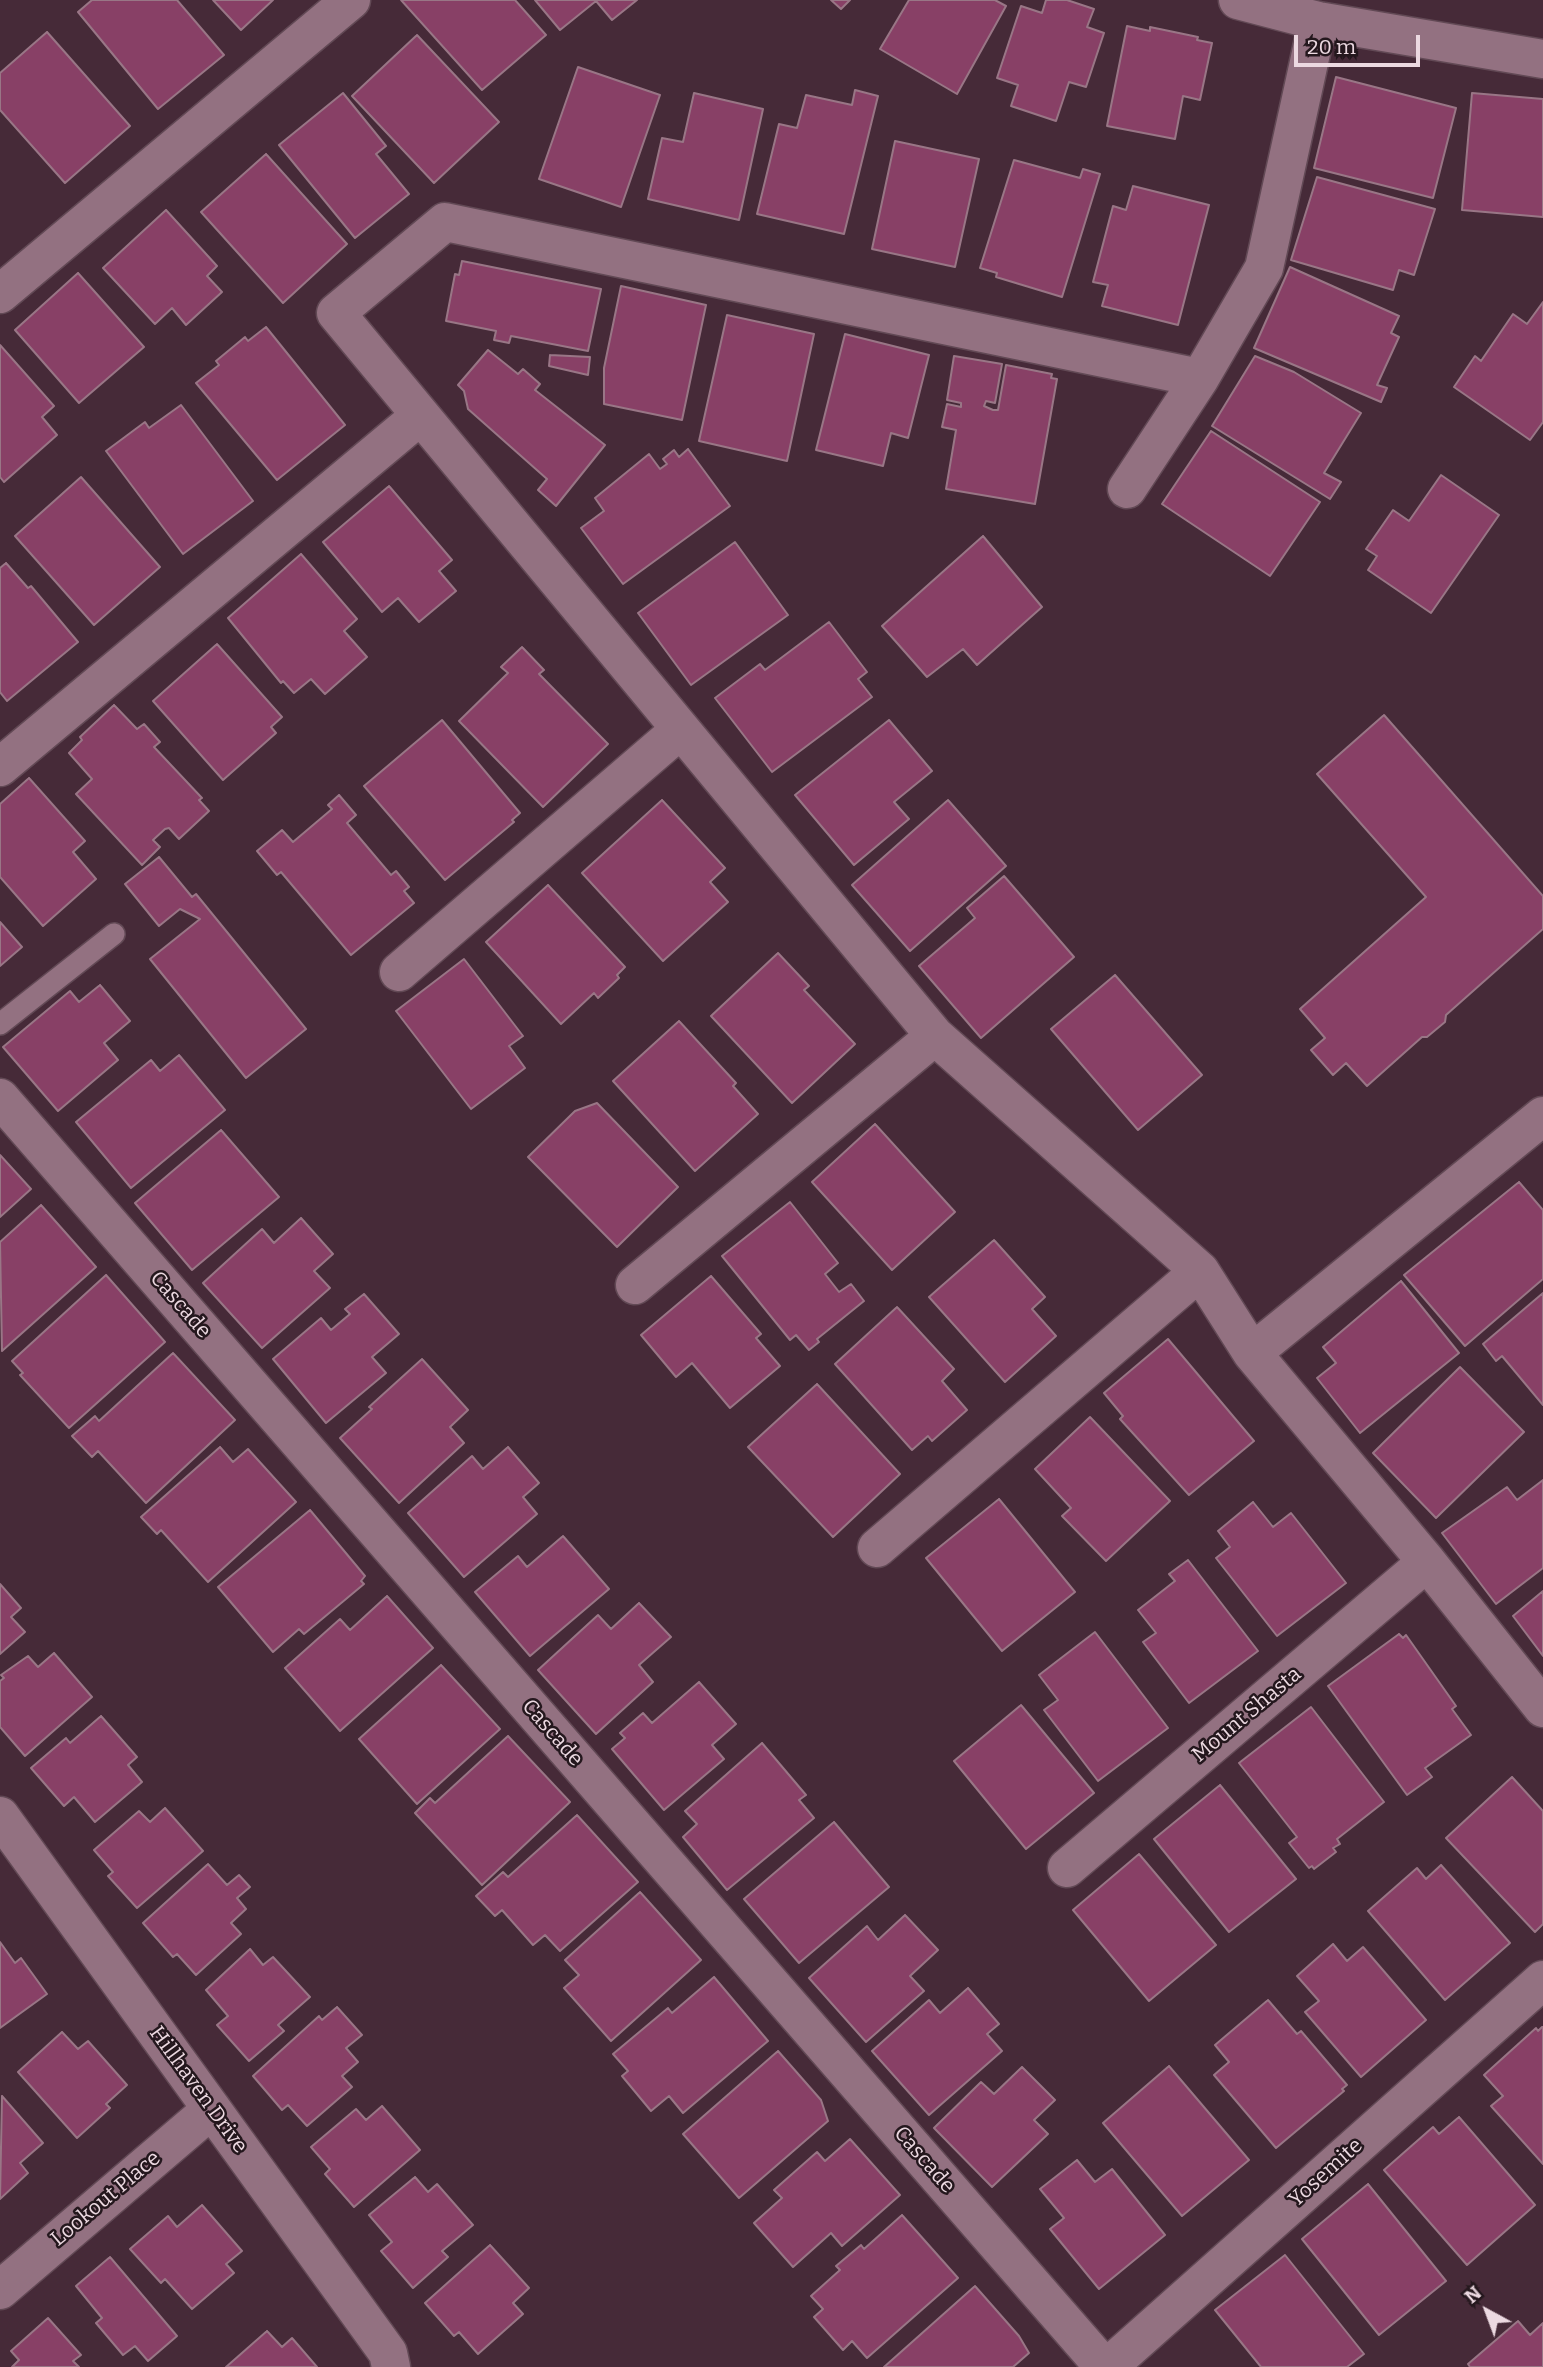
<!DOCTYPE html>
<style>
body{margin:0}
#map{position:relative;width:1543px;height:2367px;overflow:hidden;background:#462a38;font-family:Bitter,serif}
canvas{display:block}
.north{position:absolute;left:1452px;top:2276px;width:70px;height:70px;-webkit-text-stroke:5px #24171d;paint-order:stroke;rotate:319deg;font-size:19px;font-weight:700;line-height:28px;text-align:center;color:#ecd9e1}
.north::after{content:'';display:block;margin:auto;width:24px;height:32px;background:#ecd9e1;clip-path:polygon(50% 0,100% 100%,50% 72%,0 100%)}
.scale{position:absolute;left:1294px;top:35px;width:126px;height:32px;box-sizing:border-box;border:4px solid #ecd9e1;border-top:0;padding-left:9px;font-size:21px;line-height:24px;white-space:nowrap;color:#ecd9e1;-webkit-text-stroke:5px #24171d;paint-order:stroke}
</style>
<div id="map">
<canvas width="1543" height="2367"></canvas>
<div class="north">N</div>
<div class="scale">20 m</div>
</div>
<script>
const ctx = document.querySelector('canvas').getContext('2d');
ctx.lineJoin = 'round';
function fillPath(path, color) { ctx.fillStyle = color; ctx.fill(path, 'evenodd'); }
const toPath = rows => new Path2D(rows.map(r => 'M' + r).join(''));
function trace(path, color, width, dash) { ctx.strokeStyle = color; ctx.lineWidth = width; ctx.lineCap = dash ? 'butt' : 'round'; ctx.setLineDash(dash || []); ctx.stroke(path); }
function label(font, color, halo, rows, align = 'center') {
  ctx.font = font + ' Bitter,serif'; ctx.lineWidth = 5; ctx.setLineDash([]); ctx.textBaseline = 'middle'; ctx.strokeStyle = halo; ctx.fillStyle = color; for (const [text, x, y, turn = 0] of rows) {
    ctx.save(); ctx.translate(x, y); ctx.rotate((+turn || 0) * Math.PI / 180); ctx.textAlign = isNaN(turn) ? turn : align; if (halo) ctx.strokeText(text, 0, 0); ctx.fillText(text, 0, 0); ctx.restore();
  }
}
const building = toPath([
 [92,0,177,0,224,55,158,109,78,12,92,0],
 [213,0,273,0,241,30,213,0],
 [401,0,515,0,546,35,482,90,401,0],
 [535,0,637,0,612,20,596,1,560,30,535,0],
 [831,0,850,0,841,9,831,0],
 [909,0,995,0,1006,6,957,94,880,49,909,0],
 [1046,0,1067,0,1094,9,1087,27,1104,33,1086,87,1069,82,1056,121,1011,106,1018,85,997,78,1021,6,1042,13,1046,0],
 [1127,26,1150,31,1150,27,1198,37,1197,40,1212,43,1200,100,1183,96,1175,139,1107,126,1127,26],
 [47,32,130,126,65,183,0,110,0,73,47,32],
 [417,35,499,122,434,183,352,96,417,35],
 [578,67,660,95,621,207,539,179,578,67],
 [1336,77,1456,108,1433,198,1314,168,1336,77],
 [855,90,878,96,844,234,757,214,779,124,797,128,806,95,852,105,855,90],
 [343,93,386,146,376,154,409,194,355,238,279,145,343,93],
 [694,93,763,109,739,220,648,199,662,138,683,142,694,93],
 [1472,93,1543,99,1543,217,1462,210,1472,93],
 [895,141,979,159,955,267,872,249,895,141],
 [266,154,347,244,283,303,201,212,266,154],
 [1014,160,1080,178,1083,169,1100,174,1062,297,996,277,997,273,980,268,1014,160],
 [1317,177,1435,209,1414,275,1399,270,1393,290,1291,260,1317,177],
 [1133,186,1209,205,1178,325,1102,306,1108,285,1093,282,1113,206,1126,210,1133,186],
 [166,210,217,266,207,276,222,292,186,325,172,308,155,324,103,268,166,210],
 [462,261,601,289,588,351,511,336,509,343,494,340,496,331,446,321,455,274,459,275,462,261],
 [1290,267,1399,316,1391,333,1399,337,1377,385,1387,388,1381,402,1254,348,1290,267],
 [78,273,144,347,79,403,15,330,78,273],
 [621,286,706,305,682,420,604,404,604,368,621,286],
 [1543,302,1543,422,1530,440,1454,387,1475,356,1481,361,1513,314,1527,324,1543,302],
 [727,315,814,334,787,461,699,441,727,315],
 [266,327,345,425,277,480,196,383,219,365,216,361,245,337,248,341,266,327],
 [845,334,929,355,908,438,891,433,883,466,816,450,845,334],
 [0,345,54,406,42,417,57,435,4,482,0,477,0,345],
 [488,350,518,374,523,369,540,384,535,390,605,445,556,506,538,490,547,479,468,409,464,391,458,385,488,350],
 [550,355,590,357,588,375,549,366,550,355],
 [954,356,1002,364,995,403,986,401,984,406,993,410,998,410,1006,365,1052,374,1051,378,1057,379,1035,504,946,489,956,430,942,427,947,404,961,407,961,403,947,400,954,356],
 [1255,356,1294,372,1361,413,1324,473,1341,482,1330,499,1212,426,1255,356],
 [181,405,253,501,183,554,106,451,145,422,149,428,181,405],
 [1211,431,1320,502,1270,576,1162,504,1211,431],
 [688,449,730,506,623,584,581,528,604,511,595,498,649,454,660,469,667,464,663,459,674,450,679,457,688,449],
 [1441,475,1499,515,1431,613,1368,570,1377,556,1366,549,1393,510,1409,521,1441,475],
 [81,477,160,567,94,625,15,536,81,477],
 [389,486,452,560,439,571,456,591,419,622,398,598,382,612,323,542,389,486],
 [983,536,1042,607,977,665,963,649,927,677,882,626,983,536],
 [735,542,788,615,691,685,638,613,735,542],
 [301,554,357,619,344,631,367,657,325,694,311,679,294,693,283,681,281,683,228,618,301,554],
 [6,563,28,588,31,586,78,642,7,701,0,692,0,568,6,563],
 [829,622,867,672,858,679,872,697,772,772,715,698,760,664,765,670,829,622],
 [217,644,282,717,271,727,276,733,223,780,153,701,217,644],
 [522,647,544,670,539,674,608,744,543,807,459,721,508,673,501,667,522,647],
 [114,705,137,729,144,724,160,742,154,747,202,798,199,800,209,811,179,839,169,828,165,829,153,840,160,847,142,865,76,794,92,779,69,753,82,740,80,737,114,705],
 [1384,715,1543,896,1543,929,1446,1015,1445,1022,1427,1037,1422,1037,1367,1086,1346,1063,1333,1075,1311,1050,1325,1038,1300,1009,1426,897,1317,774,1384,715],
 [442,720,520,813,512,820,514,822,445,880,364,786,442,720],
 [889,720,932,771,894,802,909,819,854,865,795,795,889,720],
 [29,778,85,841,73,852,96,879,43,926,0,877,0,804,29,778],
 [339,795,356,815,347,823,391,875,396,871,409,887,404,891,414,903,351,955,281,872,277,875,257,851,282,830,293,842,332,809,328,805,339,795],
 [662,800,725,868,710,882,728,902,663,961,582,873,662,800],
 [948,800,1006,866,910,951,852,885,948,800],
 [159,857,192,897,196,894,306,1029,246,1078,150,959,200,919,180,909,159,926,125,884,159,857],
 [1004,876,1074,957,981,1038,919,966,975,918,967,908,1004,876],
 [548,885,625,967,617,975,619,978,598,998,594,993,561,1024,486,942,548,885],
 [0,922,22,947,0,966,0,922],
 [778,953,809,986,804,990,855,1044,792,1103,711,1016,778,953],
 [464,959,523,1036,509,1046,525,1068,471,1109,396,1011,464,959],
 [1115,975,1202,1075,1138,1130,1051,1029,1115,975],
 [100,985,130,1021,104,1043,118,1060,58,1111,3,1047,70,991,79,1002,100,985],
 [679,1021,736,1083,733,1086,758,1114,695,1171,613,1081,679,1021],
 [179,1055,225,1110,131,1188,76,1122,151,1060,160,1071,179,1055],
 [597,1103,678,1187,617,1247,528,1157,575,1111,597,1103],
 [875,1124,955,1212,892,1270,812,1182,875,1124],
 [221,1130,279,1197,192,1270,135,1203,221,1130],
 [0,1155,31,1189,0,1217,0,1155],
 [1519,1182,1543,1210,1543,1279,1465,1346,1404,1275,1519,1182],
 [790,1202,838,1263,825,1274,839,1292,851,1284,864,1301,817,1339,819,1342,809,1350,796,1335,790,1340,722,1256,790,1202],
 [41,1205,96,1267,2,1351,0,1242,41,1205],
 [301,1218,333,1254,314,1271,330,1288,262,1348,203,1283,262,1229,274,1243,301,1218],
 [994,1240,1045,1297,1032,1309,1056,1336,1005,1382,929,1297,994,1240],
 [106,1275,165,1342,69,1428,20,1375,23,1373,12,1361,106,1275],
 [711,1276,761,1334,756,1338,780,1366,730,1408,692,1363,676,1377,641,1335,711,1276],
 [1401,1281,1459,1353,1360,1433,1317,1378,1336,1363,1323,1347,1401,1281],
 [1543,1293,1543,1405,1502,1356,1496,1361,1483,1344,1543,1293],
 [364,1294,399,1334,372,1357,386,1373,326,1423,273,1359,321,1318,331,1330,350,1314,345,1309,364,1294],
 [897,1307,954,1369,942,1381,967,1410,932,1441,928,1436,912,1450,835,1364,897,1307],
 [1168,1339,1254,1441,1189,1495,1120,1419,1123,1416,1104,1393,1168,1339],
 [173,1353,235,1420,146,1503,98,1451,92,1457,72,1436,95,1416,99,1421,173,1353],
 [422,1359,468,1410,450,1427,464,1443,399,1503,340,1438,372,1409,369,1407,422,1359],
 [1460,1367,1524,1432,1436,1518,1373,1453,1460,1367],
 [817,1384,900,1474,833,1537,748,1447,817,1384],
 [1090,1417,1170,1501,1106,1561,1062,1516,1071,1508,1035,1469,1090,1417],
 [220,1447,233,1462,248,1449,296,1502,208,1582,161,1530,157,1534,141,1517,220,1447],
 [508,1447,539,1483,523,1497,537,1514,464,1577,408,1513,472,1456,483,1469,508,1447],
 [1543,1480,1543,1568,1496,1604,1442,1533,1507,1487,1517,1500,1543,1480],
 [999,1499,1075,1592,1002,1651,926,1558,999,1499],
 [1253,1502,1273,1527,1291,1513,1346,1583,1277,1636,1216,1558,1230,1547,1218,1531,1253,1502],
 [310,1510,365,1576,361,1581,364,1584,304,1634,299,1629,273,1652,218,1587,310,1510],
 [563,1536,609,1589,530,1656,475,1592,518,1556,527,1567,563,1536],
 [1188,1560,1258,1651,1189,1703,1143,1642,1156,1633,1138,1610,1175,1581,1169,1574,1188,1560],
 [0,1584,21,1608,11,1617,25,1632,0,1654,0,1584],
 [1543,1591,1543,1656,1513,1616,1543,1591],
 [387,1596,433,1648,340,1731,285,1668,340,1619,350,1630,387,1596],
 [639,1603,671,1637,639,1665,653,1682,596,1734,538,1670,598,1615,611,1629,639,1603],
 [1095,1632,1168,1728,1098,1781,1044,1710,1058,1700,1039,1675,1095,1632],
 [1399,1634,1403,1638,1406,1635,1456,1706,1452,1709,1471,1735,1425,1768,1432,1777,1407,1795,1328,1686,1399,1634],
 [54,1653,92,1697,25,1756,0,1727,0,1681,4,1678,1,1675,28,1656,38,1667,54,1653],
 [441,1665,500,1729,417,1804,359,1739,441,1665],
 [699,1682,736,1724,712,1745,724,1759,664,1810,612,1749,625,1738,620,1733,643,1713,652,1723,699,1682],
 [1021,1705,1094,1793,1026,1849,954,1761,1021,1705],
 [1311,1707,1384,1802,1337,1839,1340,1844,1333,1848,1336,1852,1314,1869,1312,1866,1309,1868,1289,1843,1297,1837,1239,1763,1311,1707],
 [101,1716,137,1757,128,1765,142,1782,95,1822,74,1797,64,1806,31,1768,66,1738,70,1743,101,1716],
 [508,1736,570,1802,482,1885,415,1813,430,1798,435,1803,508,1736],
 [762,1743,806,1795,799,1800,814,1818,727,1890,683,1837,697,1824,685,1811,762,1743],
 [1512,1777,1543,1811,1543,1924,1535,1932,1446,1838,1512,1777],
 [1220,1785,1296,1879,1229,1932,1154,1839,1220,1785],
 [165,1808,203,1851,137,1908,108,1876,113,1872,94,1850,139,1811,150,1822,165,1808],
 [577,1815,638,1882,560,1951,545,1935,533,1945,502,1910,495,1916,476,1896,503,1872,508,1877,577,1815],
 [834,1822,889,1887,799,1963,744,1899,834,1822],
 [1139,1854,1216,1945,1149,2001,1073,1910,1139,1854],
 [208,1864,227,1885,239,1875,250,1887,237,1898,246,1909,231,1923,241,1934,196,1975,177,1954,173,1957,143,1923,208,1864],
 [1441,1865,1510,1943,1445,2000,1368,1911,1417,1868,1426,1879,1441,1865],
 [640,1892,701,1960,611,2041,564,1988,579,1975,565,1960,640,1892],
 [905,1915,938,1950,910,1976,924,1991,866,2042,809,1978,867,1926,878,1940,905,1915],
 [0,1942,15,1963,21,1958,47,1994,0,2028,0,1942],
 [1333,1944,1347,1961,1363,1947,1426,2020,1361,2077,1305,2012,1319,2001,1297,1976,1333,1944],
 [250,1949,263,1965,273,1957,310,1997,278,2025,284,2031,249,2061,217,2025,228,2016,206,1990,250,1949],
 [714,1977,768,2041,683,2113,669,2096,651,2111,622,2076,628,2071,613,2054,668,2008,672,2013,714,1977],
 [968,1988,999,2024,987,2034,1002,2051,929,2115,872,2051,929,2000,940,2013,968,1988],
 [1268,2000,1297,2034,1301,2031,1347,2085,1342,2089,1344,2091,1276,2148,1214,2075,1229,2062,1215,2045,1268,2000],
 [337,2007,362,2035,346,2048,358,2062,342,2076,352,2087,307,2126,288,2105,282,2110,253,2076,319,2016,322,2020,337,2007],
 [1542,2027,1543,2027,1543,2164,1491,2106,1503,2096,1484,2075,1536,2028,1538,2031,1542,2027],
 [62,2032,78,2049,88,2041,127,2085,106,2104,110,2108,77,2138,18,2072,62,2032],
 [778,2051,821,2100,828,2121,739,2198,683,2134,778,2051],
 [1169,2066,1249,2160,1182,2216,1103,2123,1169,2066],
 [1022,2067,1055,2100,1034,2120,1048,2134,992,2187,934,2128,981,2082,994,2094,1022,2067],
 [2,2096,43,2143,20,2163,28,2173,0,2199,2,2096],
 [382,2106,420,2150,354,2207,325,2174,330,2169,311,2147,356,2109,366,2120,382,2106],
 [1459,2117,1535,2205,1467,2265,1384,2170,1433,2127,1439,2134,1459,2117],
 [850,2139,900,2195,842,2246,831,2233,793,2267,754,2223,782,2198,774,2190,817,2152,825,2161,850,2139],
 [1077,2160,1095,2182,1112,2169,1165,2235,1099,2289,1050,2229,1064,2218,1040,2189,1077,2160],
 [415,2177,428,2192,437,2184,473,2225,442,2251,448,2257,413,2288,381,2251,392,2242,369,2215,415,2177],
 [1368,2184,1446,2281,1379,2335,1302,2239,1368,2184],
 [202,2205,242,2251,226,2264,234,2273,192,2309,165,2279,161,2283,130,2249,168,2216,177,2227,202,2205],
 [902,2215,958,2278,867,2358,852,2341,843,2350,814,2317,823,2309,811,2296,840,2270,836,2266,861,2245,864,2249,902,2215],
 [490,2245,529,2288,513,2303,523,2314,478,2354,459,2332,454,2336,425,2303,490,2245],
 [1285,2255,1364,2354,1347,2367,1261,2367,1215,2310,1285,2255],
 [110,2257,177,2336,148,2361,135,2346,123,2355,96,2323,102,2318,76,2286,110,2257],
 [975,2286,1019,2336,1029,2353,1013,2367,884,2367,975,2286],
 [48,2318,81,2355,73,2361,79,2367,12,2367,19,2360,11,2351,48,2318],
 [1518,2321,1530,2335,1543,2323,1543,2367,1470,2367,1468,2364,1518,2321],
 [267,2331,282,2347,292,2338,317,2367,226,2367,267,2331]
]);
fillPath(building, '#884066');
trace(building, '#997686', 2);
const lane = toPath([
 [0,1024,114,934]
]);
const street = toPath([
 [1238,0,1318,21,1543,59],
 [0,294,351,0],
 [1200,378,445,222,336,313,935,1036,1200,1271,1252,1353,1427,1562,1543,1708],
 [1127,489,1200,378,1264,268,1318,21],
 [0,767,420,416],
 [399,972,680,730],
 [0,1098,1104,2367],
 [635,1285,935,1036],
 [1252,1353,1543,1116],
 [877,1548,1200,1271],
 [0,1816,388,2353,391,2367],
 [1067,1868,1427,1562],
 [0,2290,212,2109],
 [1108,2367,1543,1980]
]);
trace(lane, '#624955', 24);
trace(street, '#624955', 41);
trace(lane, '#937181', 21);
trace(street, '#937181', 38);
label('21px', '#ecd9e1', '#24171d', [
 ["Cascade",180,1305,49],
 ["Mount Shasta",1247,1715,-40],
 ["Cascade",552,1733,49],
 ["Hillhaven Drive",198,2090,54],
 ["Cascade",924,2160,49],
 ["Yosemite",1326,2173,-42],
 ["Lookout Place",106,2199,-40]
]);
</script>
